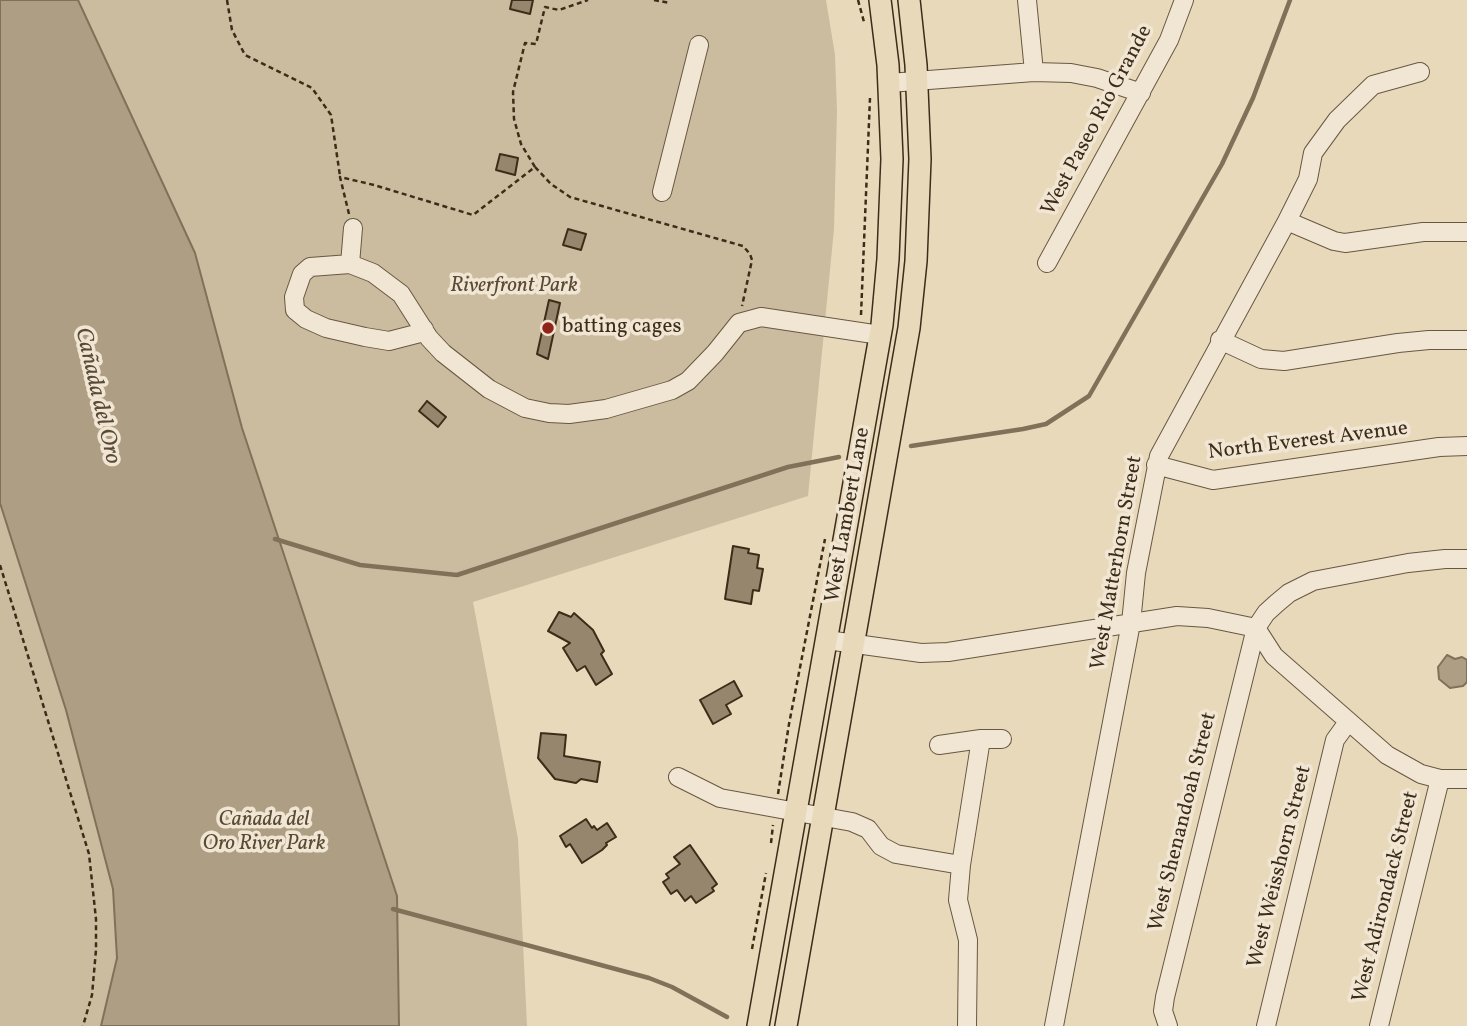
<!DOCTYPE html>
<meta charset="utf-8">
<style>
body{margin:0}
canvas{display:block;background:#e9d9bb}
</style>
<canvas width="1467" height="1026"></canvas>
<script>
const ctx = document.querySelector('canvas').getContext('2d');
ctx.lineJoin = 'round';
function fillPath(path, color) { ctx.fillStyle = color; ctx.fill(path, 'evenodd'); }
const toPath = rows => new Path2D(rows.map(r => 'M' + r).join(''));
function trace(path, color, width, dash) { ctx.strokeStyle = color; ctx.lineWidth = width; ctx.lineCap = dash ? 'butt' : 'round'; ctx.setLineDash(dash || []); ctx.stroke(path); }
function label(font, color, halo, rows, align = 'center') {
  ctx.font = font + ' Vollkorn,serif'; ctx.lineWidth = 7; ctx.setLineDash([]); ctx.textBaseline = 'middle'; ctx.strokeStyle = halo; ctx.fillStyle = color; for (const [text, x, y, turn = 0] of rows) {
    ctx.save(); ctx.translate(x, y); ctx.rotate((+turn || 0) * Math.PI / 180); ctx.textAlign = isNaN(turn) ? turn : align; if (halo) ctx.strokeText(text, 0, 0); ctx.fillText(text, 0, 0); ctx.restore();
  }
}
fillPath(toPath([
 [0,0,826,0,835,55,837,111,834,229,808,496,473,602,518,839,527,1026,0,1026]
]), '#ccbc9f');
const water = toPath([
 [0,0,78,0,195,253,242,428,397,896,399,1026,101,1026,117,958,113,889,66,710,0,503,0,0],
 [1447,655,1455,659,1462,657,1467,660,1467,682,1463,686,1450,688,1439,679,1438,667,1447,655]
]);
fillPath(water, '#ae9f84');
trace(water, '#807159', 2);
trace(toPath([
 [911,446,1023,429,1046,424,1089,396,1222,164,1253,98,1290,0],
 [275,539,360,565,457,575,788,467,839,457],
 [393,909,649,978,672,987,727,1017]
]), '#807159', 4.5);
const building = toPath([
 [512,0,533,0,530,14,510,9,512,0],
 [500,154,518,158,515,175,496,170,500,154],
 [568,229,586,234,581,250,563,245,568,229],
 [549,300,560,303,548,359,537,354,549,300],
 [427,401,446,417,438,427,419,411,427,401],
 [733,546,749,549,748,553,759,555,757,568,763,569,759,591,753,590,751,604,725,599,733,546],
 [559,612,571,617,574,613,593,630,604,651,601,654,612,674,596,685,585,666,577,671,563,648,570,643,548,631,559,612],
 [734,681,742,696,726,705,731,714,713,724,700,700,734,681],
 [541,733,566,735,564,756,600,762,597,782,581,779,576,783,555,779,538,758,541,733],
 [586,819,592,828,594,826,597,830,607,823,616,837,606,843,607,845,602,850,582,863,570,844,566,847,560,836,586,819],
 [690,845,717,884,712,888,714,891,696,903,691,896,685,901,677,890,671,894,663,882,669,878,666,874,680,864,674,857,690,845]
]);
fillPath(building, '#96866d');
trace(building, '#3c2d19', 2);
const minor = toPath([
 [1027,0,1034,72],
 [889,83,1034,72,1071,73,1097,78,1141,93],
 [662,192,699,45],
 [1287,221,1334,241,1345,243,1423,232,1467,232],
 [353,228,350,264,373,273,401,294,429,338,443,353,489,389,525,408,549,413,569,414,606,409,672,390,688,381,715,353,739,323,761,317,880,335],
 [1047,263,1169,40,1184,0],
 [350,264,310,267,302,274,294,297,295,310,306,319,326,328,365,337,389,341,420,333,424,329],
 [1220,340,1261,359,1284,361,1398,343,1429,340,1467,340],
 [1156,465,1213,480,1439,447,1467,446],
 [1256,628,1274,656,1387,755,1421,774,1440,779,1467,779],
 [827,640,921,653,948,652,1177,616,1208,618,1256,628,1266,613,1277,603,1289,593,1313,581,1408,563,1445,559,1467,559],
 [939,745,981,739],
 [678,777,720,798,852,822,868,829,881,846,896,854,961,865,981,739,1002,739],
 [961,865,958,900,968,940,967,1026],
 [1054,1026,1131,623,1136,573,1159,456,1287,221,1308,179,1313,153,1337,120,1373,85,1420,72],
 [1168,1026,1163,1011,1165,997,1256,628],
 [1266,1026,1335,740,1348,722],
 [1379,1026,1440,779]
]);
const major = toPath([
 [758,1026,882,325,888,259,892,159,888,65,880,0],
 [786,1026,909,328,916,261,920,159,916,65,909,0]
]);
trace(minor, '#675842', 20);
trace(major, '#3c2d19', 24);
trace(toPath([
 [227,0,232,30,245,55,312,88,331,115,340,176],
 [654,0,670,3],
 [858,0,864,22],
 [535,167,551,184,570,197,743,246,750,254,752,260,742,306],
 [349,214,340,177,374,185,473,215,535,167,521,144,514,119,513,92,525,43,536,44,545,7,559,10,588,0],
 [861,315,870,98],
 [0,565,89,854,96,919,96,950,92,995,83,1026],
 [778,794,789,724,825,539],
 [771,843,773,825],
 [752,949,766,873]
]), '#3c2d19', 2.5, [5, 3.5]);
trace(minor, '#f1e6d3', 18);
trace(major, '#e9d9bb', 21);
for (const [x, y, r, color] of [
 [548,328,7,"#8f2418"]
]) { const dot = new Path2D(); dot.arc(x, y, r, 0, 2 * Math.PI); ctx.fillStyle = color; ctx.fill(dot); trace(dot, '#f1e6d3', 2.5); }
label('21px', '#3c2d19', '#f1e6d3', [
 ["West Paseo Rio Grande",1098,121,-62],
 ["North Everest Avenue",1308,442,-7],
 ["West Lambert Lane",849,515,-80],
 ["West Matterhorn Street",1118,563,-80],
 ["West Shenandoah Street",1184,822,-76],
 ["West Weisshorn Street",1281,867,-76],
 ["West Adirondack Street",1387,897,-76]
]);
label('italic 21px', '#594a34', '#f1e6d3', [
 ["Riverfront Park",514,287],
 ["Cañada del",264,821],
 ["Oro River Park",264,845]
]);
label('21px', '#3c2d19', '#f1e6d3', [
 ["batting cages",562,328]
], 'left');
label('italic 23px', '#584a34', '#f1e6d3', [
 ["Cañada del Oro",96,396,77]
]);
</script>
